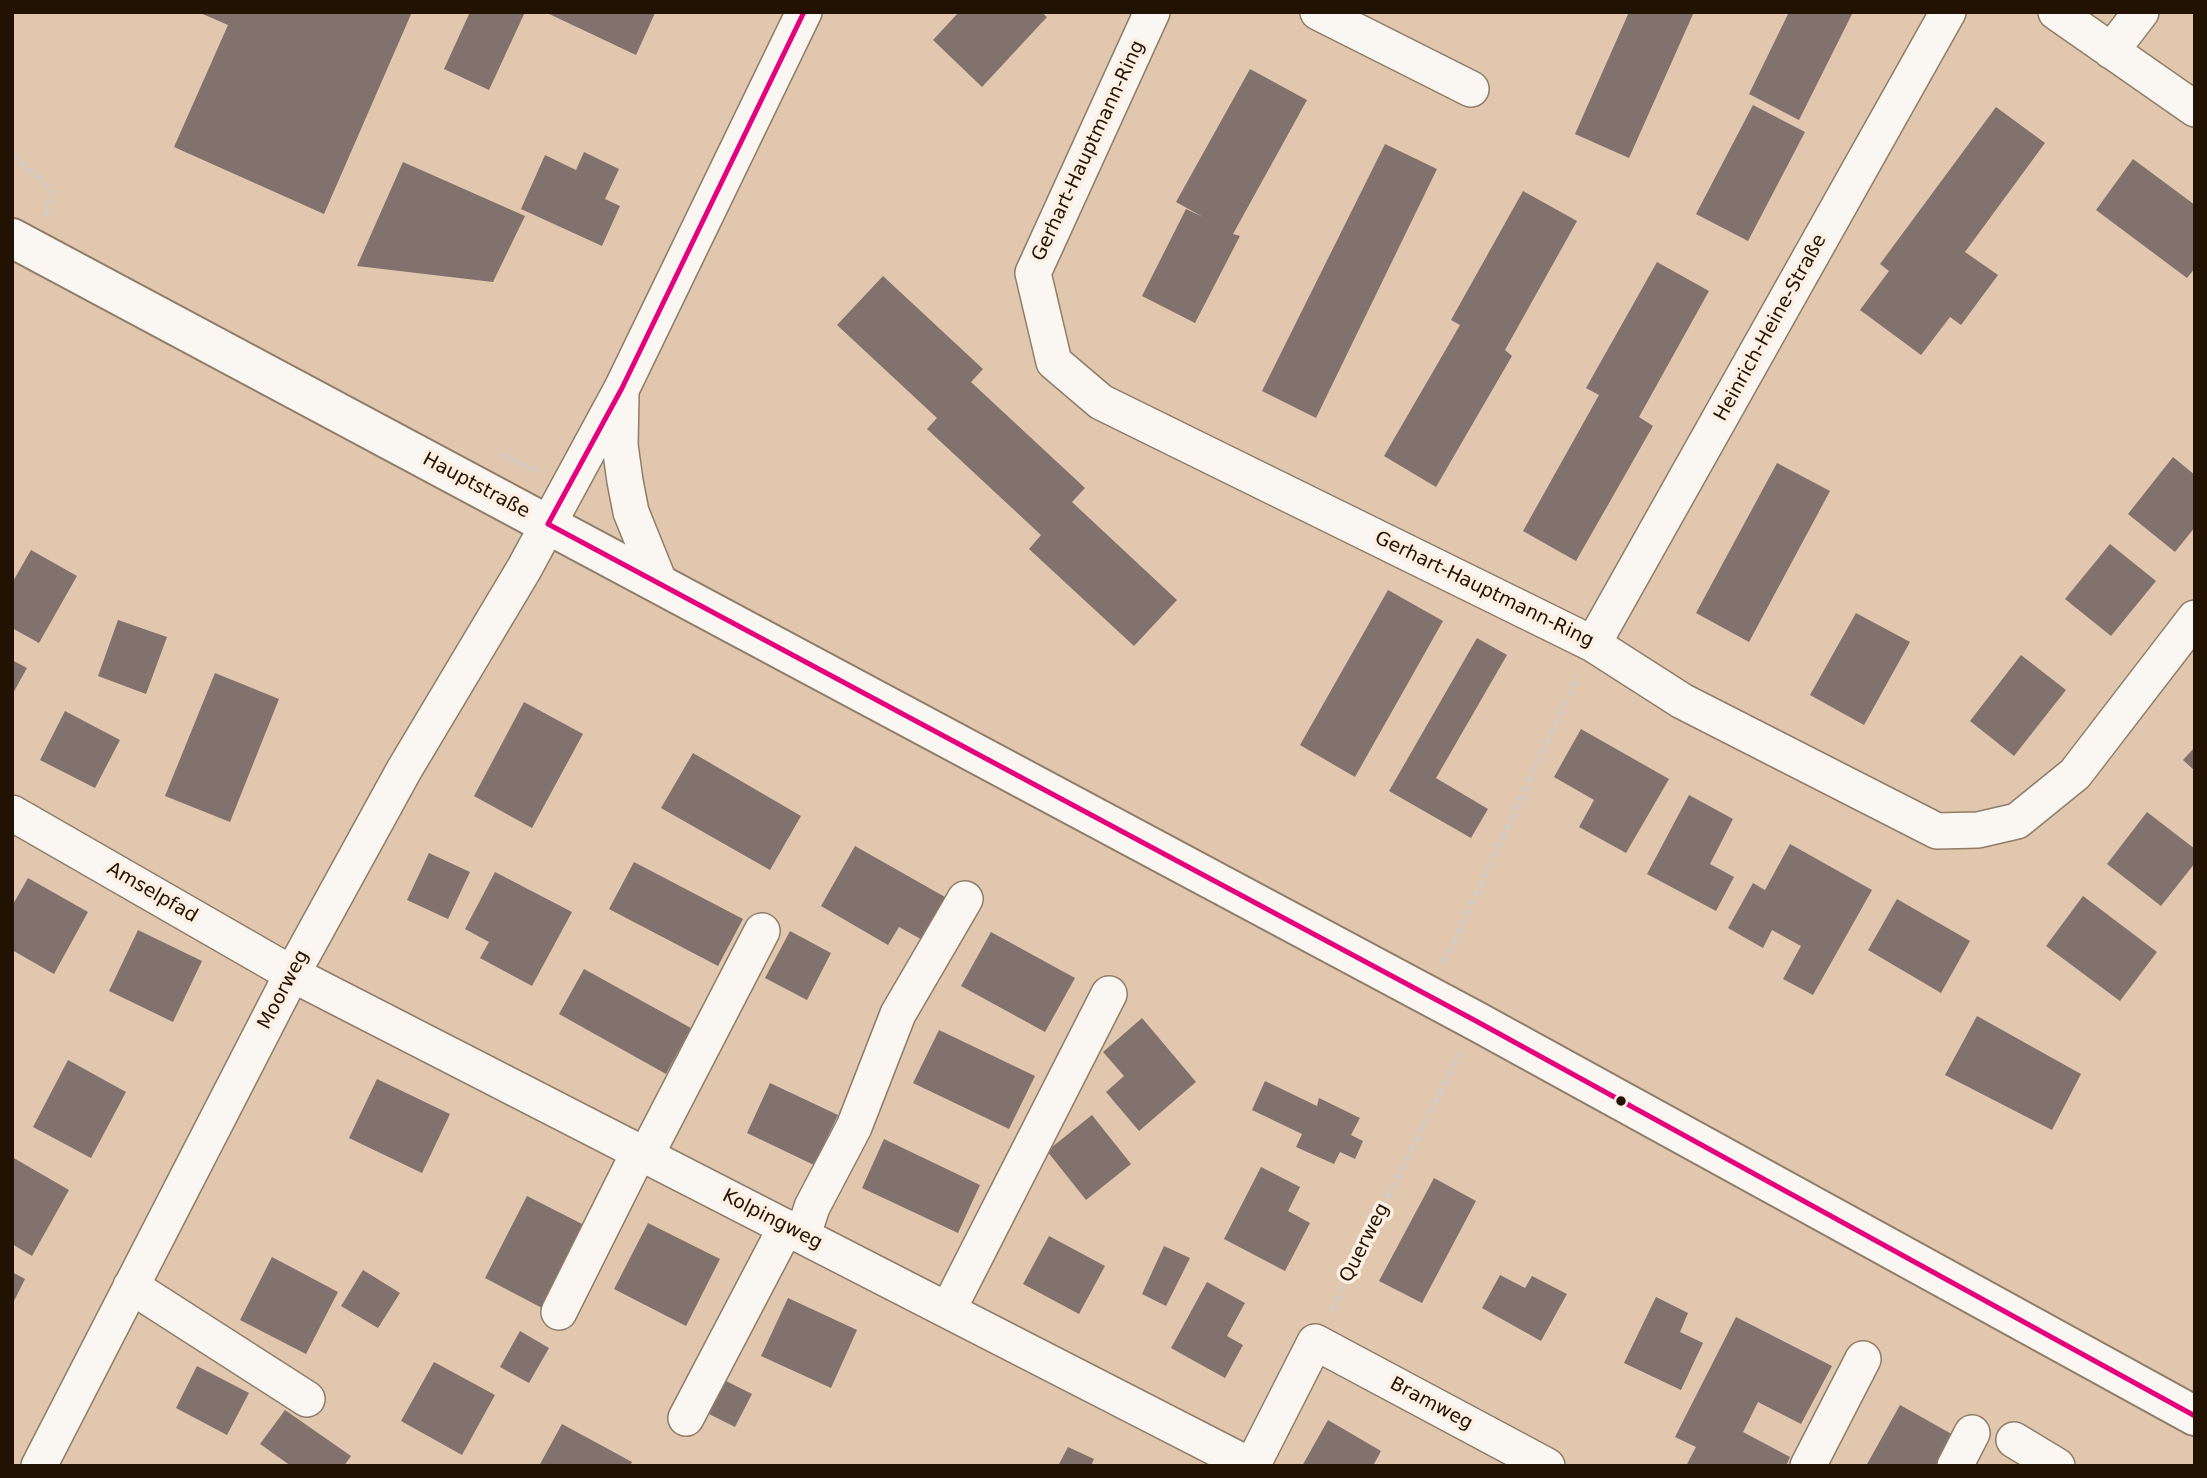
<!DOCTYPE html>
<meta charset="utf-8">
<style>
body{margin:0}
#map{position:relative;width:2207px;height:1478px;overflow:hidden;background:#e0c7ad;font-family:"DejaVu Sans",sans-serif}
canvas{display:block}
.frame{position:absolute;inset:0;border:14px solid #221202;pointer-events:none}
</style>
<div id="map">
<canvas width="2207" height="1478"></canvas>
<div class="frame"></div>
</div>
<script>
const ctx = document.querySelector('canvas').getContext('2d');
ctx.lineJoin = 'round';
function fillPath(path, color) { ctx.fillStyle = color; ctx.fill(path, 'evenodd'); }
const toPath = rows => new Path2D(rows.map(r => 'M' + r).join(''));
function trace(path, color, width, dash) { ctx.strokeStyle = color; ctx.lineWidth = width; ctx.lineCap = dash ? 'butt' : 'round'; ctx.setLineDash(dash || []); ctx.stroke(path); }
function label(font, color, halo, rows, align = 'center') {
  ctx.font = font + ' "DejaVu Sans",sans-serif'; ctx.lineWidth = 7; ctx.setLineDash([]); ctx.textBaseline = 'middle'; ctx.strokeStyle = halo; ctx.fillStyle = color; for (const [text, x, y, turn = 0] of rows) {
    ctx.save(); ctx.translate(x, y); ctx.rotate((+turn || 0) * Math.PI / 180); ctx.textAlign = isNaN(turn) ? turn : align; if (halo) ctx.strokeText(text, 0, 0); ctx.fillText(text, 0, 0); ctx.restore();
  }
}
fillPath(toPath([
 [198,12,412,12,324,214,174,147,228,25],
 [470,12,525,12,489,90,444,69],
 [545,12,653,12,655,13,636,55],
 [959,12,1041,12,1047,17,982,87,933,40],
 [1629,12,1694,12,1629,158,1575,134],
 [1789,12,1853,12,1799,120,1749,94],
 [1250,69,1307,100,1233,234,1240,236,1195,323,1142,296,1186,209,1203,217,1176,202],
 [1753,105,1805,132,1748,241,1696,214],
 [1996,107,2045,143,1965,252,1998,275,1961,325,1950,317,1921,355,1860,310,1889,271,1880,264],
 [1385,144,1437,169,1316,418,1262,391],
 [584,152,619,169,605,199,620,206,602,246,521,209,545,155,576,170],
 [2133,159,2195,205,2195,268,2187,278,2096,210],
 [403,162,525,216,493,282,357,266],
 [1523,191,1577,221,1505,350,1512,356,1436,487,1384,456,1460,325,1451,320],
 [1657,262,1709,291,1639,417,1653,426,1576,561,1523,531,1599,395,1586,388],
 [883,276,983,369,971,382,1085,488,1072,502,1177,600,1134,646,1029,549,1041,535,927,429,937,418,837,325],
 [2173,457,2195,475,2195,527,2175,552,2128,514],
 [1777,463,1830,491,1749,642,1696,613],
 [2110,544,2156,581,2111,636,2065,599],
 [31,550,77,576,39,643,12,628,12,583],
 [1388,590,1443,621,1355,777,1300,745],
 [1856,613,1910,642,1864,725,1810,695],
 [118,620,167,637,146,694,98,676],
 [1477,638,1507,655,1436,778,1488,809,1471,838,1389,791],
 [2021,655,2066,690,2014,756,1970,721],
 [12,660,27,668,12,695],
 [215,673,279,699,230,822,165,796],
 [524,702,583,734,532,828,474,796],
 [65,711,120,740,95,788,40,760],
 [1581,729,1669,779,1626,853,1579,827,1594,800,1554,777],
 [2195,747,2195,771,2183,760],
 [693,753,801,816,770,870,661,808],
 [1689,795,1733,819,1710,864,1734,877,1716,911,1647,874],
 [2147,812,2195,849,2195,863,2161,906,2107,864],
 [1790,844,1872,890,1813,995,1783,979,1801,946,1772,930,1763,948,1728,928,1753,883,1765,890],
 [855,846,952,901,928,943,899,927,888,945,821,906],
 [429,853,470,872,448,919,407,900],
 [634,862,743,919,718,966,609,909],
 [495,872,572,912,532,986,480,958,489,942,465,929],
 [28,878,88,912,54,974,12,950,12,906],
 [2083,896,2157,952,2120,1001,2046,946],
 [1897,899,1970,941,1941,993,1868,950],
 [138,930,202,961,173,1022,109,991],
 [790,931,831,953,807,1000,765,978],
 [991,932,1075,978,1045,1032,961,986],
 [584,969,691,1028,666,1074,559,1014],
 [1977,1016,2081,1074,2052,1130,1945,1075],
 [1142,1018,1196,1082,1139,1131,1106,1092,1124,1076,1103,1052],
 [939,1030,1035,1076,1009,1129,913,1083],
 [68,1060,126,1092,91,1158,33,1127],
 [377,1079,450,1114,422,1173,349,1138],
 [1265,1081,1317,1106,1319,1098,1360,1118,1351,1135,1363,1141,1355,1159,1340,1152,1334,1164,1296,1147,1302,1134,1252,1110],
 [770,1083,838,1115,814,1165,747,1133],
 [1092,1115,1131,1164,1086,1200,1047,1151],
 [884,1139,980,1185,958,1233,862,1188],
 [12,1157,69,1190,32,1256,12,1244],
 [1261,1167,1300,1187,1288,1211,1310,1223,1285,1271,1224,1239],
 [1434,1178,1476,1201,1422,1303,1379,1281],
 [527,1196,584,1225,542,1308,485,1278],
 [648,1223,720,1259,686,1326,614,1289],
 [1049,1236,1105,1266,1079,1314,1023,1284],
 [1164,1246,1190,1258,1166,1306,1142,1294],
 [272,1257,338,1292,306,1354,240,1320],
 [363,1270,400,1293,378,1328,341,1306],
 [12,1272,25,1279,12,1305],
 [1500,1275,1525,1288,1532,1276,1567,1294,1541,1341,1482,1308],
 [1207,1282,1245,1303,1227,1336,1243,1345,1225,1378,1171,1348],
 [1656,1297,1688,1313,1680,1332,1703,1343,1681,1390,1624,1363],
 [788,1298,857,1330,831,1388,761,1356],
 [1736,1317,1832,1366,1801,1424,1758,1402,1743,1432,1790,1457,1786,1466,1686,1466,1696,1447,1675,1437],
 [520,1331,549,1348,529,1383,500,1367],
 [434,1362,495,1395,462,1455,401,1421],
 [197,1366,249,1393,227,1435,176,1408],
 [720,1378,752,1394,735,1427,703,1411],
 [1900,1405,1957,1437,1941,1466,1866,1466],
 [285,1410,351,1456,344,1466,291,1466,260,1444],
 [1328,1420,1381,1451,1373,1466,1302,1466],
 [562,1424,632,1462,630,1466,539,1466],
 [1068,1447,1094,1459,1091,1466,1058,1466]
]), '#82726e');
const minor = toPath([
 [1152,12,1033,273,1054,362,1101,402,1593,644,1682,701,1937,831,1978,830,2017,821,2075,774,2195,618],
 [1318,12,1471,89],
 [2056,12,2195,109],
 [2111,51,2141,12],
 [621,395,620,445,625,481,631,512,660,584],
 [1593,644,1948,12],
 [12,813,292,974,1251,1466],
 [646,1155,762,931],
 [803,1235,812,1207,854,1127,898,1014,965,899],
 [131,1286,307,1399],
 [948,1310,1109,994],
 [559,1312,639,1152],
 [686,1418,786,1227],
 [2014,1440,2057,1466],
 [39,1466,292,974,404,770,524,569,622,388,804,12],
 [1252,1466,1315,1342,1547,1466],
 [1808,1466,1863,1359],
 [1955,1466,1972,1433]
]);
const major = toPath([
 [12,238,1476,1021,2195,1416]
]);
trace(minor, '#907d68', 38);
trace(major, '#907d68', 42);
trace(toPath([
 [12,154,51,189,46,216],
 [501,454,537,471],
 [1444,963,1578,676],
 [1331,1311,1460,1053]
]), '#d3ccc4', 4.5, [7, 3.5]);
trace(minor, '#faf7f3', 35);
trace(major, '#faf7f3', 38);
trace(toPath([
 [804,12,622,388,548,524,1476,1021,2195,1416]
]), '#e5007d', 5);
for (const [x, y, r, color] of [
 [1621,1101,6,"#221202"]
]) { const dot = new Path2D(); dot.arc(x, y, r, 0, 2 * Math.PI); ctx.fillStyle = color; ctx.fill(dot); trace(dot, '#fdefe1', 2.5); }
label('19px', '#221202', '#fdefe1', [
 ["Gerhart-Hauptmann-Ring",1089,151,-65],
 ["Heinrich-Heine-Straße",1771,328,-61],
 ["Hauptstraße",476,486,28],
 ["Gerhart-Hauptmann-Ring",1484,590,26],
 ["Amselpfad",152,893,30],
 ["Moorweg",284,990,-62],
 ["Kolpingweg",772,1220,27],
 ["Querweg",1365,1243,-63],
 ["Bramweg",1431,1404,28]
]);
</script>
